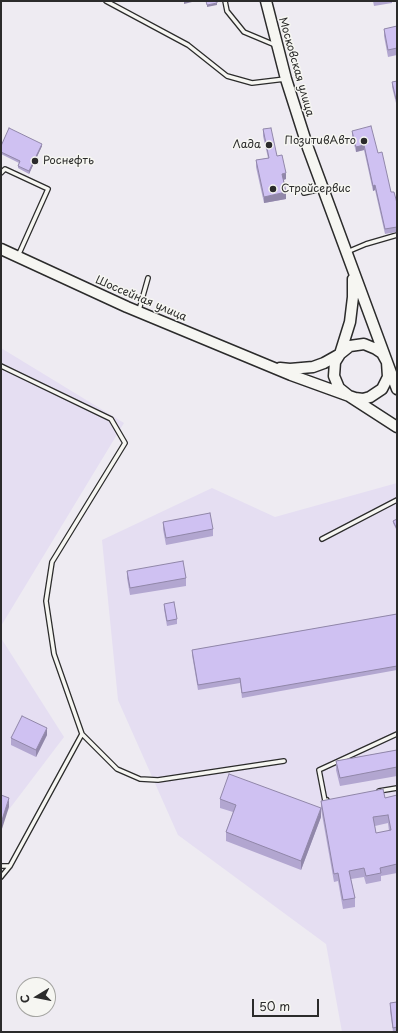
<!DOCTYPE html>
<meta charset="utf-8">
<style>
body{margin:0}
#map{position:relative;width:398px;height:1033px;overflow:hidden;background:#eeebf2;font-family:"Playpen Sans",sans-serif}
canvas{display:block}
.frame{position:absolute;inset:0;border:2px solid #2b2b2b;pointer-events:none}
.north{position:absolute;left:16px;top:977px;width:40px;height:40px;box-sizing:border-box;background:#f6f6f2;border:1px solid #a5a5a2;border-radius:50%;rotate:260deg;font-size:11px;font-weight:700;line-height:16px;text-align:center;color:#2b2b2b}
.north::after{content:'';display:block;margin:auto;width:14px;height:18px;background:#2b2b2b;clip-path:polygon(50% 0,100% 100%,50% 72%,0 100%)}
.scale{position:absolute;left:252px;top:999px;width:67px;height:18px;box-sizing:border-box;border:2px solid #2b2b2b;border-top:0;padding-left:5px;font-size:12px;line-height:14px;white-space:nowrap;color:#2b2b2b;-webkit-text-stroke:3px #f6f6f2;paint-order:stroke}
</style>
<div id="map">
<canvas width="398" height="1033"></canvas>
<div class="frame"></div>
<div class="north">С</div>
<div class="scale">50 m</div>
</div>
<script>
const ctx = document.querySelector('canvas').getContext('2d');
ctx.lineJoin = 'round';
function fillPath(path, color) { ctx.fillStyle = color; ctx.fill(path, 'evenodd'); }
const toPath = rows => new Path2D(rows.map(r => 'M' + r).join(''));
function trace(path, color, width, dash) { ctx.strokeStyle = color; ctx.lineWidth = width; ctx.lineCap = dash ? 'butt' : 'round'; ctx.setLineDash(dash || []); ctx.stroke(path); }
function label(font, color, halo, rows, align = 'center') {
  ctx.font = font + ' "Playpen Sans",sans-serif'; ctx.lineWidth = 3; ctx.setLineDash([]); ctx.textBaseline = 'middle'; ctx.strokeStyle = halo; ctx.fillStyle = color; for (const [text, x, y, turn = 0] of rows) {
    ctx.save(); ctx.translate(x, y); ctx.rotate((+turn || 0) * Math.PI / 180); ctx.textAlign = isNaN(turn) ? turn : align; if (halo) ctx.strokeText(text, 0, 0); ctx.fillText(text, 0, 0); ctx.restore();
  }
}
fillPath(toPath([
 [1,348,124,423,1,626],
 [397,483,397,1032,342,1032,326,944,178,835,118,700,102,540,212,488,275,517],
 [1,638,64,737,1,820]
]), '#e5def2');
const service = toPath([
 [106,1,188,45,227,76,252,83,285,79],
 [225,1,227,11,244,32,275,45],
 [1,173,5,169,48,189,18,256],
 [304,193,321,189],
 [347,252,366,244,397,235],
 [139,310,148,278],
 [1,366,111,419,125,443,52,562,46,601,54,654,82,734,10,866,1,877],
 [322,539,397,500],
 [82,734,117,769,140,779,158,780,284,761],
 [379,791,397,788],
 [327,800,325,801,319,770,397,734],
 [1,866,10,866]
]);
const secondary = toPath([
 [266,1,286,79,308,148,397,389],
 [1,249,127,307,291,375,349,396,397,427],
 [280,368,290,369,313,367,324,363,340,354,350,346,364,344,376,349,382,353,387,362,388,377,382,389,370,397,363,399,355,398,349,396,339,388,334,376,335,362,340,354,350,322,353,297,353,279]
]);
trace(service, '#2b2b2b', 6);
trace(secondary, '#2b2b2b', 13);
trace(service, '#f6f6f2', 3.5);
trace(secondary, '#f6f6f2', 10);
fillPath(toPath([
 [373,1,392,1,392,3,374,6],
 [397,26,397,55,388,57,384,36,384,29],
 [397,81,396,103,392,87,392,82],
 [263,129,277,156,286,179,284,180,286,199,264,203,256,167,256,160,268,158,263,136],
 [352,131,378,153,391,192,397,203,397,232,385,234,375,190,373,191,364,150,356,152,352,136],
 [1,146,42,146,29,174,18,168,18,166,19,163,1,154],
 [397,519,397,531,393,523,393,521],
 [163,522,213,529,213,536,166,545,163,529],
 [127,571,186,578,186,586,130,595,127,578],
 [164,604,177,619,177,624,167,626,164,609],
 [397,614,397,670,242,698,240,683,198,690,192,655,192,650],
 [47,735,36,757,11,745,11,738],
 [397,750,397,776,340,786,336,770,336,761],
 [397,795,397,873,381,876,381,881,366,884,364,877,351,879,355,898,355,907,343,909,338,881,334,882,321,809,321,801,385,798],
 [388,823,389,831,376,833,375,826],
 [220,799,321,817,301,870,226,841,226,832,233,812,220,808],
 [397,1002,397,1032,393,1032,390,1011,390,1003]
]), '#b2a6d0');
fillPath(toPath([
 [184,1,196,1,184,4],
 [217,3,217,5,207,7,207,5],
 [397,98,397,103,396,103,396,99],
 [42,144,42,146,29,174,29,171],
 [364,145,364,150,356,152,356,147],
 [286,173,286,179,282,180,282,174],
 [375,185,375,190,373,191,373,186],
 [286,192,286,199,264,203,264,197],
 [47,728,47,735,36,757,36,750],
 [9,798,9,807,1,832,1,823],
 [321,808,321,817,301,870,301,861]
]), '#9187a9');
const building = toPath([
 [206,1,217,1,217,3,207,5,206,1],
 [397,26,397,48,388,50,384,29,397,26],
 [397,81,397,98,396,99,392,82,397,81],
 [371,126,378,153,382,152,391,192,394,192,397,203,397,227,385,229,375,185,373,186,364,145,356,147,352,131,371,126],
 [9,128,42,144,29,171,18,166,20,161,1,152,1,146,9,128],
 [271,128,277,156,282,155,286,173,282,174,286,192,264,197,256,160,269,158,263,129,271,128],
 [210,513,213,529,166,538,163,522,210,513],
 [397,519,397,529,393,521,397,519],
 [183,561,186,578,130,588,127,571,183,561],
 [174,602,177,619,167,621,164,604,174,602],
 [397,614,397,666,242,693,240,678,198,685,192,650,397,614],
 [22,716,47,728,36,750,11,738,22,716],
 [397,750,397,767,340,778,336,761,397,750],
 [229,774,321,808,301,861,226,832,236,805,220,799,229,774],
 [383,789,385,798,397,795,397,864,380,868,381,873,366,876,364,868,349,871,355,898,343,900,338,873,334,874,321,801,383,789],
 [388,815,391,830,376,833,373,817,388,815],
 [1,795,9,798,1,823,1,795],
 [397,1002,397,1027,393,1028,390,1003,397,1002]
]);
fillPath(building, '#cfc1f2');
trace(building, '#9187a9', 1);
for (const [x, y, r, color] of [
 [364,141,4,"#2b2b2b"],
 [269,145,4,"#2b2b2b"],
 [35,161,4,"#2b2b2b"],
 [273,189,4,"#2b2b2b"]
]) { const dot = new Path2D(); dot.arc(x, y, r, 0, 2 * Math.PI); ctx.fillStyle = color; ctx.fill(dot); trace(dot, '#f6f6f2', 1.5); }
label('11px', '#2b2b2b', '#f6f6f2', [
 ["Московская улица",296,67,74],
 ["Шоссейная улица",141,299,23]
]);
label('11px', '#2b2b2b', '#f6f6f2', [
 ["ПозитивАвто",356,141],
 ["Лада",261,145],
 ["Роснефть",43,161,"left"],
 ["Стройсервис",281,189,"left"]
], 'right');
</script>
